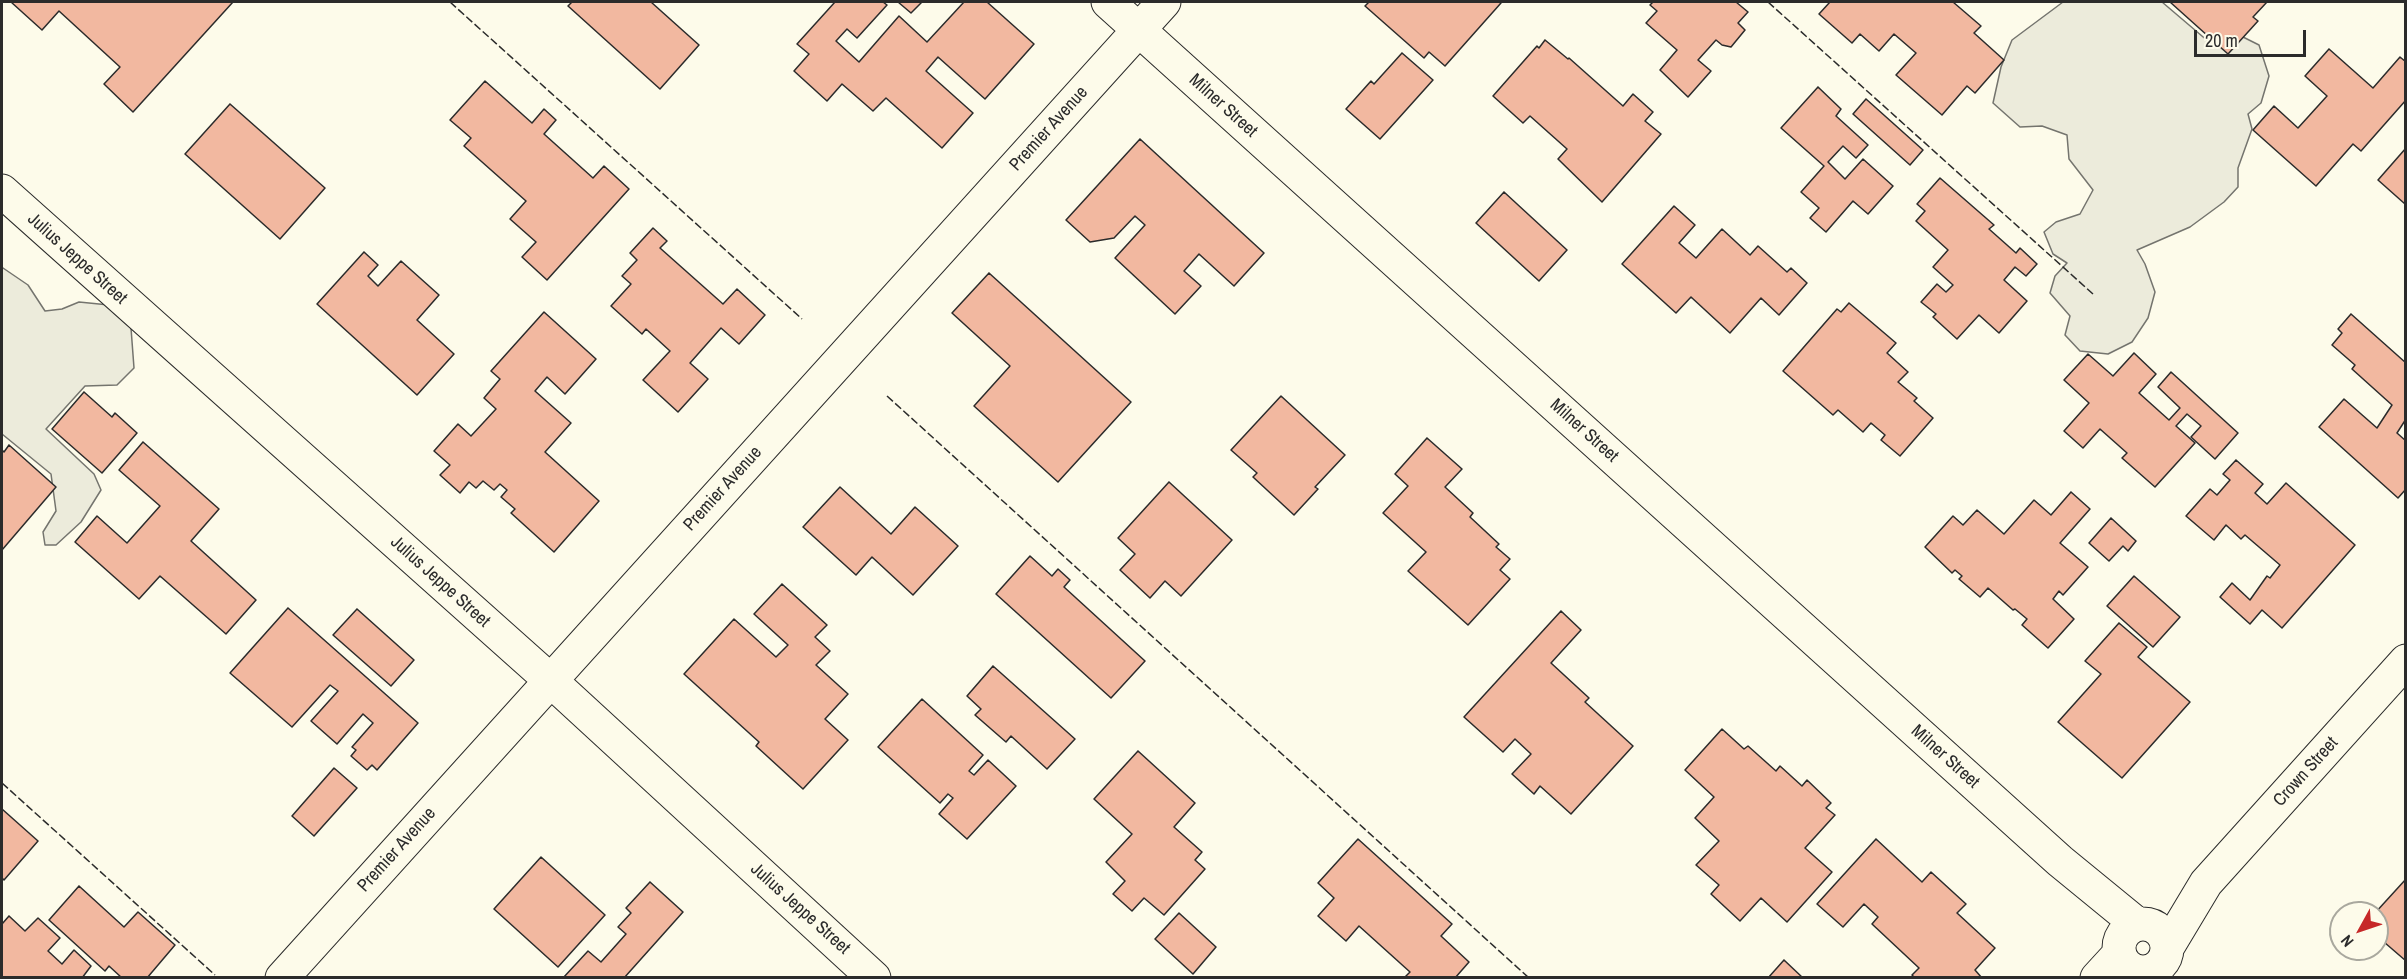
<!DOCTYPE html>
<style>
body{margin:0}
#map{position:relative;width:2407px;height:979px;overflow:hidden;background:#fdfbea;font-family:"Archivo Narrow",sans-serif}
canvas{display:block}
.frame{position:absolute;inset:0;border:3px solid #2b2b2b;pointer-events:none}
.north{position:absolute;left:2329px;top:901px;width:60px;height:60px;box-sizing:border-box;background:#fdfbea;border:2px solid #a9a89e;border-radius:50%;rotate:230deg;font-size:16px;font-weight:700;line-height:24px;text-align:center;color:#2b2b2b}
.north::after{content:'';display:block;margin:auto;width:21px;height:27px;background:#c62828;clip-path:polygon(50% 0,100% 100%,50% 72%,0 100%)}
.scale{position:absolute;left:2194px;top:30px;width:112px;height:27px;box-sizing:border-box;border:3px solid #2b2b2b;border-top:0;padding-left:8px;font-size:18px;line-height:21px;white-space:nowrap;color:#2b2b2b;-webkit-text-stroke:4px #fdfbea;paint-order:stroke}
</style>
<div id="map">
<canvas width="2407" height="979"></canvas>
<div class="frame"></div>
<div class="north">N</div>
<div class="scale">20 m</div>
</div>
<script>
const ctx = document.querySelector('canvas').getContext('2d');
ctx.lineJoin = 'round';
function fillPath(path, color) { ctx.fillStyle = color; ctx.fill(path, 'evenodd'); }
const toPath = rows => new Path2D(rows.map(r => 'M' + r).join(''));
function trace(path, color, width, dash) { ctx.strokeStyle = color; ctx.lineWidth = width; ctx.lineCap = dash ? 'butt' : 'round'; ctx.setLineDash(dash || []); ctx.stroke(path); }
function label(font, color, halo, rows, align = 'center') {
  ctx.font = font + ' "Archivo Narrow",sans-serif'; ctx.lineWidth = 4.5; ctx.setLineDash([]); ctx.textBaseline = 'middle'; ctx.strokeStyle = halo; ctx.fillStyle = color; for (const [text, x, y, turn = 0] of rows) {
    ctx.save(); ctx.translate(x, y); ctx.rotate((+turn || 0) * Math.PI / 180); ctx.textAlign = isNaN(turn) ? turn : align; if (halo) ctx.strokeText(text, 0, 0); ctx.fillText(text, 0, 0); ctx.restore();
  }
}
const green = toPath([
 [2063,2,2162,2,2209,42,2239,35,2259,45,2269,76,2261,103,2248,114,2252,129,2238,168,2238,187,2224,202,2190,227,2137,250,2145,264,2155,292,2148,318,2132,342,2108,354,2080,351,2065,335,2070,316,2050,293,2055,276,2067,263,2053,254,2044,232,2056,222,2080,214,2093,190,2069,159,2067,135,2042,126,2020,127,1993,103,2001,67,2012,40,2063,2],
 [3,268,28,285,45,311,62,309,79,302,109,305,131,328,134,368,117,385,85,386,46,429,94,474,101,490,81,522,56,545,45,545,43,532,56,511,51,474,2,434,2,269,3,268]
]);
fillPath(green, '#ecebdb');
trace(green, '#74746e', 1.5);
const building = toPath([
 [11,2,233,2,133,112,104,84,120,67,59,11,42,30,11,2],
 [572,2,651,2,699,45,660,89,568,6,572,2],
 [835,2,883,2,887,5,857,38,847,29,836,41,859,62,899,16,927,42,964,2,987,2,1034,44,985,99,938,57,926,71,973,113,942,148,886,98,873,111,842,84,827,101,794,71,809,54,797,44,835,2],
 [898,2,922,2,911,13,898,2],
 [1369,2,1499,2,1501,3,1445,66,1429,52,1424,58,1365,6,1369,2],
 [1653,2,1736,2,1748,12,1738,23,1745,30,1731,47,1722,45,1716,40,1698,60,1711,71,1688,97,1660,70,1677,50,1646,23,1657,11,1650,5,1653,2],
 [1830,2,1953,2,1981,26,1974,33,2004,60,1975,93,1967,86,1942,115,1896,75,1916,53,1894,34,1879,51,1860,34,1852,43,1819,14,1830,2],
 [2170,2,2267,2,2253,17,2258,21,2228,54,2170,2],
 [1545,40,1568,59,1569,58,1623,106,1633,94,1653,112,1645,121,1661,134,1602,202,1558,159,1567,149,1530,116,1523,123,1493,96,1537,46,1539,48,1545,40],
 [2329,49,2373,88,2400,57,2406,62,2406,100,2361,151,2353,144,2316,186,2253,130,2274,106,2298,128,2327,96,2305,76,2329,49],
 [1402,53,1433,80,1380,139,1346,109,1371,81,1374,84,1402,53],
 [485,81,532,123,544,109,556,120,544,134,593,178,604,166,629,189,547,280,522,257,536,242,510,219,526,201,464,146,471,138,450,120,485,81],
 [1818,87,1841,109,1836,116,1868,145,1856,158,1843,146,1828,162,1845,179,1863,159,1893,186,1868,214,1853,201,1826,232,1810,218,1819,208,1801,192,1824,166,1781,128,1818,87],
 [1866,99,1923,150,1910,165,1853,114,1866,99],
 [230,104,325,188,280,239,185,154,230,104],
 [1140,139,1264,253,1234,286,1199,254,1184,271,1201,286,1175,314,1115,258,1145,225,1135,216,1114,238,1090,242,1066,220,1140,139],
 [2406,148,2406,203,2405,204,2378,180,2406,148],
 [1940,178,1994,225,1989,229,2016,253,2020,248,2037,264,2026,276,2015,267,2004,280,2027,301,1999,333,1979,315,1957,339,1933,317,1936,314,1921,302,1937,284,1946,292,1953,285,1933,267,1948,250,1916,221,1925,211,1917,204,1940,178],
 [1504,192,1567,250,1539,281,1476,223,1504,192],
 [1674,206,1695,225,1679,243,1696,258,1722,229,1750,255,1758,246,1787,272,1791,268,1807,283,1779,315,1761,298,1730,333,1691,297,1676,313,1622,264,1674,206],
 [653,228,667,241,660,248,723,304,737,289,765,315,739,344,721,328,690,363,708,379,678,412,643,380,670,351,646,329,642,334,611,306,631,284,622,276,637,260,630,253,653,228],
 [364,252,378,265,368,276,378,286,401,261,439,295,417,320,454,354,417,395,317,304,364,252],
 [989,273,1131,402,1058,482,974,406,1010,366,952,313,989,273],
 [1849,303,1896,343,1887,353,1908,372,1898,382,1917,398,1914,401,1933,418,1900,456,1881,440,1885,435,1871,423,1863,432,1838,410,1833,415,1783,371,1837,309,1841,312,1849,303],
 [544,312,596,359,565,394,547,377,535,391,571,423,545,452,599,501,554,552,511,513,515,509,501,497,507,490,500,484,494,490,483,481,476,488,469,482,460,493,440,475,450,465,434,451,458,424,471,436,496,409,484,398,500,379,491,371,544,312],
 [2351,314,2406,363,2406,419,2397,433,2406,441,2406,489,2398,498,2319,427,2344,399,2377,428,2392,405,2352,369,2355,365,2332,345,2342,333,2338,329,2351,314],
 [2134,353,2156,374,2139,393,2169,420,2180,408,2158,387,2171,372,2238,433,2215,459,2191,437,2201,426,2187,414,2176,426,2195,443,2155,487,2122,458,2127,453,2100,429,2083,448,2064,431,2089,403,2064,380,2088,354,2113,376,2134,353],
 [84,392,112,417,115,413,137,433,102,473,52,429,84,392],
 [1281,396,1345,455,1315,487,1318,489,1294,515,1253,477,1257,473,1231,450,1281,396],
 [1427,438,1462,469,1445,487,1473,513,1470,517,1499,544,1496,547,1510,559,1500,570,1510,579,1468,625,1408,571,1426,552,1383,513,1408,486,1395,474,1427,438],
 [143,442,219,509,191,541,256,600,226,634,160,576,139,599,75,542,97,516,127,543,160,506,119,470,143,442],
 [9,445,56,487,2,550,2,450,4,452,9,445],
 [2236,460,2263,484,2255,493,2267,504,2286,483,2355,545,2282,628,2262,610,2250,624,2220,597,2232,583,2250,600,2267,576,2270,578,2280,565,2245,535,2241,539,2226,525,2214,540,2186,516,2210,489,2217,495,2230,480,2223,474,2236,460],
 [1169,482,1232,540,1181,596,1165,581,1150,598,1120,570,1135,554,1118,538,1169,482],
 [840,487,891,534,915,507,958,546,913,595,872,557,856,575,803,527,840,487],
 [2071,492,2090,509,2060,543,2088,567,2063,595,2059,591,2053,599,2074,619,2048,648,2022,625,2027,619,2015,609,2013,610,1988,588,1980,597,1959,579,1962,576,1955,570,1952,573,1925,547,1953,516,1963,525,1977,510,2004,534,2034,500,2051,515,2071,492],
 [2111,518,2136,541,2128,551,2123,546,2109,561,2089,543,2111,518],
 [1030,556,1052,576,1058,569,1070,580,1064,587,1145,661,1111,698,996,594,1030,556],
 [2134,576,2180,617,2153,647,2107,606,2134,576],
 [782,584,827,625,815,637,830,651,816,665,848,694,825,719,848,740,803,789,756,746,759,742,684,674,734,619,776,657,788,645,754,614,782,584],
 [288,608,418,723,377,770,372,765,367,770,351,756,356,750,352,747,373,723,363,714,337,744,311,721,338,691,330,685,292,727,230,673,288,608],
 [357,609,414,660,391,686,333,635,357,609],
 [1561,611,1581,630,1551,663,1589,698,1585,702,1633,746,1571,814,1540,786,1534,794,1512,774,1531,754,1515,739,1503,752,1464,717,1561,611],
 [2119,623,2147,647,2138,657,2190,702,2122,778,2058,722,2101,674,2085,661,2119,623],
 [993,666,1075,739,1047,769,1011,736,1006,742,975,715,981,709,967,696,993,666],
 [922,699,983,755,969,771,974,775,988,760,1016,786,967,839,939,814,953,798,948,794,940,803,878,747,922,699],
 [1722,729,1744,749,1748,746,1776,771,1780,766,1802,786,1807,780,1831,803,1826,808,1835,815,1805,848,1832,872,1787,922,1761,898,1740,921,1711,894,1719,885,1696,865,1719,841,1695,818,1714,797,1685,770,1722,729],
 [1138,751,1195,803,1174,827,1202,852,1195,860,1205,869,1164,915,1144,898,1132,911,1113,894,1125,881,1106,862,1132,834,1094,799,1138,751],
 [334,768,357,788,314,836,292,816,334,768],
 [2,809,38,841,4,880,2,878,2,809],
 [1358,839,1452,924,1441,936,1469,962,1455,978,1404,978,1410,972,1359,926,1346,941,1318,916,1334,898,1318,883,1358,839],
 [1876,839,1922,882,1931,872,1966,904,1957,913,1995,948,1975,970,1982,978,1915,978,1912,975,1919,968,1872,924,1878,917,1864,904,1843,927,1817,904,1876,839],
 [541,857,605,915,558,967,494,909,541,857],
 [2406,879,2406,961,2377,936,2383,928,2377,923,2377,913,2375,913,2406,879],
 [650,882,683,912,624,978,563,978,588,951,601,962,626,934,618,927,631,913,626,908,650,882],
 [79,886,124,927,138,912,175,945,147,978,122,978,109,966,105,971,49,920,79,886],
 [1179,913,1216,947,1193,974,1155,939,1179,913],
 [9,916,25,931,38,918,60,938,48,951,62,964,74,950,91,966,82,978,2,978,2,924,9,916],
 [1784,960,1803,978,1768,978,1784,960]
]);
fillPath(building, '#f2b8a0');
trace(building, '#2b2b2b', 1.5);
const street = toPath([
 [1108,2,2060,861,2137,924],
 [2,191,550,680,874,978],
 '2119 948a24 24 0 1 1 48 0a24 24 0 1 1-48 0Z',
 [2167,948,2206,883,2406,661],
 [282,978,1164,2],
 [2097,978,2119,954]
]);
trace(street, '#2b2b2b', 35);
trace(street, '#fdfbea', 33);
trace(toPath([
 [450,2,802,319],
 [1768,2,2093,294],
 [887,396,1529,978],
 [2,783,215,975]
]), '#2b2b2b', 1.5, [8, 3]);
label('18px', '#2b2b2b', '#fdfbea', [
 ["Milner Street",1223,106,42],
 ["Premier Avenue",1049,129,-48],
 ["Julius Jeppe Street",77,259,42],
 ["Milner Street",1584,431,42],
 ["Premier Avenue",723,489,-48],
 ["Julius Jeppe Street",440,582,42],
 ["Milner Street",1945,757,42],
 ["Crown Street",2306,772,-48],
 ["Premier Avenue",397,850,-48],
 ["Julius Jeppe Street",800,909,42]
]);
</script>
